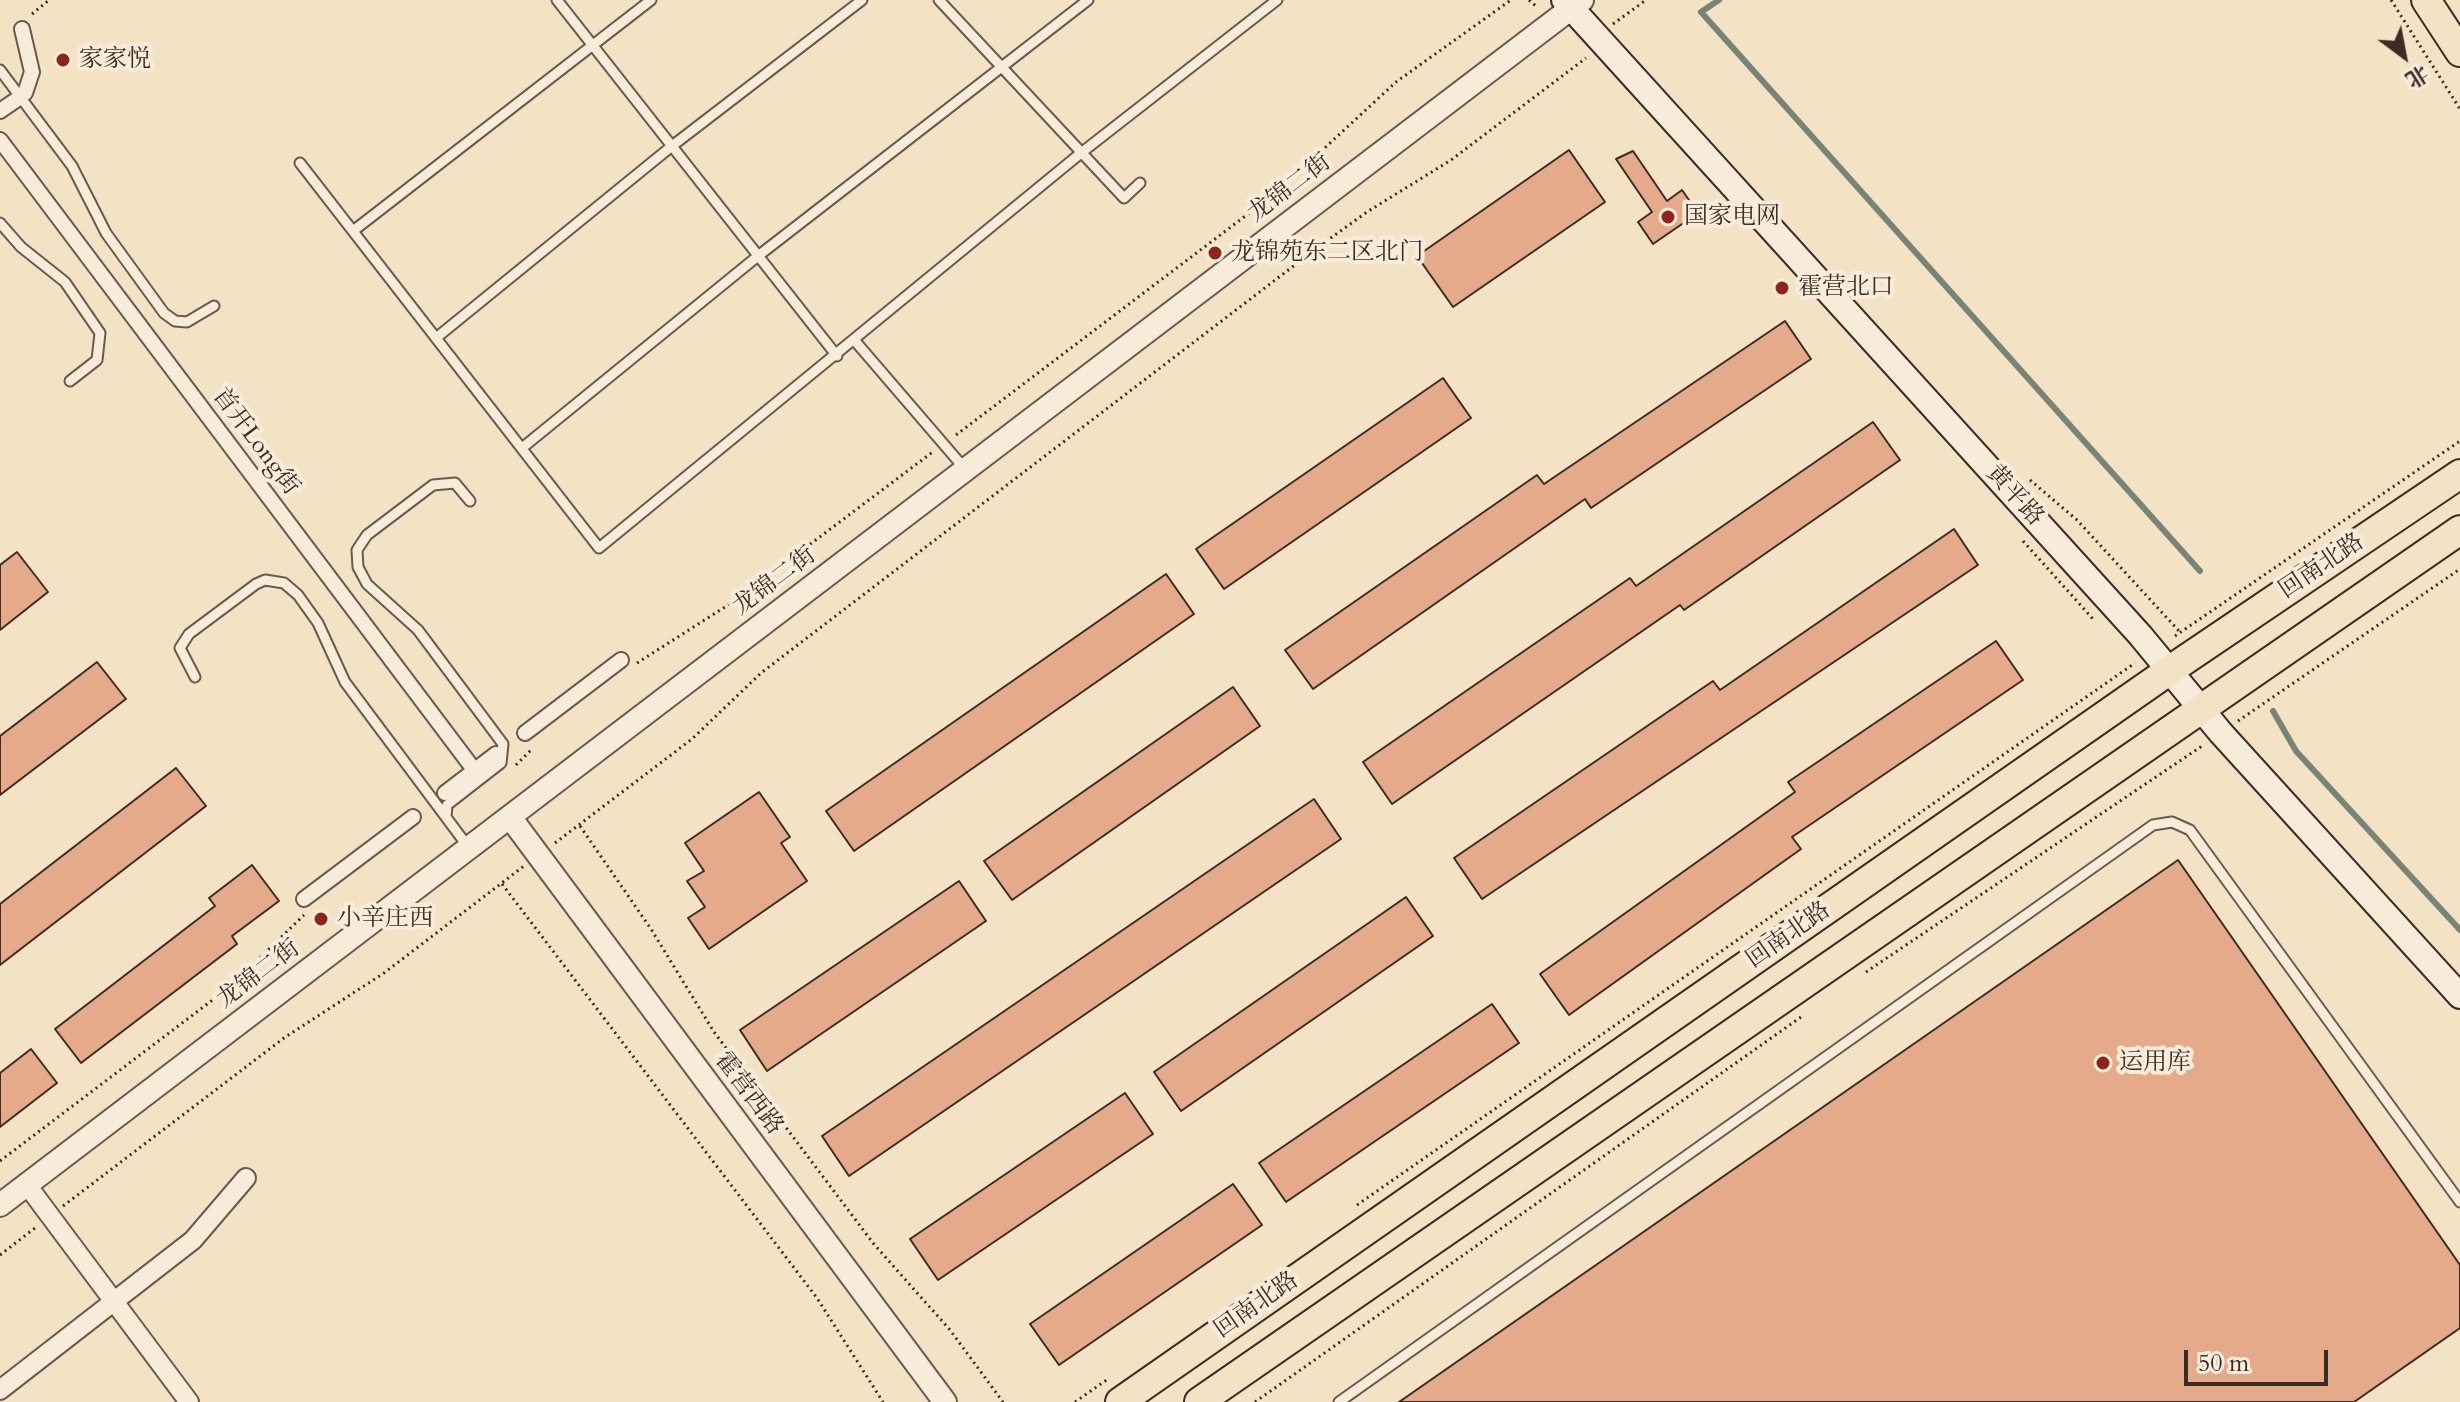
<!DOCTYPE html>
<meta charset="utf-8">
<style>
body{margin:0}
#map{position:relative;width:2460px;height:1402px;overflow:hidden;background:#f3e2c4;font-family:Cardo,"Noto Serif SC",serif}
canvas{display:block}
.north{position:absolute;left:2364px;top:16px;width:80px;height:80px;-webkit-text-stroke:6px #f7ecd9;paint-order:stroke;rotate:148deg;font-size:22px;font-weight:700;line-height:32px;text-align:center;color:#3d2c26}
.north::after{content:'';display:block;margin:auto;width:28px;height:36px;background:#3d2c26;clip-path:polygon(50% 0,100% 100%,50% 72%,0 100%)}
.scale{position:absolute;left:2184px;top:1350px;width:144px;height:36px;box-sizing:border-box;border:4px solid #3d2c26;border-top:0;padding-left:10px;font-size:24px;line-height:28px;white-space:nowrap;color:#3d2c26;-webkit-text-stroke:6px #f7ecd9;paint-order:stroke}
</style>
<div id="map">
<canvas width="2460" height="1402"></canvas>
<div class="north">北</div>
<div class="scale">50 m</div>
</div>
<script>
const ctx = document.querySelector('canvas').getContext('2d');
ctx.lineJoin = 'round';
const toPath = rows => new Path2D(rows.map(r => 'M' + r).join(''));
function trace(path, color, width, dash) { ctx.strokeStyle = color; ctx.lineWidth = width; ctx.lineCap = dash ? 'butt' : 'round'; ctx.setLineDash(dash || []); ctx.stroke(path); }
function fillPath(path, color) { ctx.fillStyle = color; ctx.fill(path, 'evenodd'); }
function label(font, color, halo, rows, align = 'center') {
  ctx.font = font + ' Cardo,"Noto Serif SC",serif'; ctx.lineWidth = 8; ctx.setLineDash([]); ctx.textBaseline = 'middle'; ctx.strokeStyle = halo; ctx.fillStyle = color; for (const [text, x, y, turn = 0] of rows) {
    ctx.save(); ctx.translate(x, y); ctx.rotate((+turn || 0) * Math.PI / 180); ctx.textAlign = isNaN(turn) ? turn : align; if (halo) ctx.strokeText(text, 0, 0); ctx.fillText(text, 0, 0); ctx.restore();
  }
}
trace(toPath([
 [1719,0,1701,12,2200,571],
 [2273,711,2296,751,2460,930]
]), '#778477', 6);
const building = toPath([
 [1569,150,1605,202,1453,307,1417,256,1569,150],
 [1633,151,1667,201,1682,190,1698,213,1653,244,1638,222,1652,212,1616,159,1633,151],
 [1785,321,1811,359,1591,508,1585,499,1313,689,1285,650,1537,475,1544,484,1785,321],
 [1443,378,1471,418,1224,589,1196,549,1443,378],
 [1873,422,1900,460,1684,610,1680,605,1392,804,1363,762,1630,578,1636,586,1873,422],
 [1954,529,1978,565,1482,899,1454,858,1713,681,1720,690,1954,529],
 [17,552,48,592,0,630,0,565,17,552],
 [1166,574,1194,614,854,851,826,811,1166,574],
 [1996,641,2023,680,1792,837,1801,849,1569,1015,1540,974,1795,792,1788,782,1996,641],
 [97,662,126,699,0,795,0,736,97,662],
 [1233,687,1260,726,1012,900,984,861,1233,687],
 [176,768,206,806,0,965,0,904,176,768],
 [759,792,790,837,781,843,807,881,709,949,688,918,705,907,687,881,704,871,685,843,759,792],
 [1314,799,1341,839,849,1176,822,1136,1314,799],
 [2178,860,2460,1265,2460,1328,2354,1402,1399,1402,2178,860],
 [252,865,279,901,232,936,237,944,81,1063,55,1029,215,906,209,898,252,865],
 [959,881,986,921,767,1071,740,1030,959,881],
 [1406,897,1433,936,1181,1111,1154,1072,1406,897],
 [1492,1004,1519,1043,1286,1202,1259,1163,1492,1004],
 [31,1049,57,1083,0,1127,0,1073,31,1049],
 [1125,1093,1153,1134,938,1280,910,1239,1125,1093],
 [1233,1184,1262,1225,1059,1365,1030,1324,1233,1184]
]);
fillPath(building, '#e4aa89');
trace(building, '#3d2c26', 2);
const service = toPath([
 [557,0,837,356],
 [939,0,1124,198,1140,183],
 [0,70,72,166,106,233,164,313,175,321,187,322,214,306],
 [300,163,599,548,1081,153,1277,0],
 [0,223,21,247,65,282,100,333,97,360,70,381],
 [353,231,651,0],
 [436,338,672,146,862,0],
 [855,341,965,469],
 [522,448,758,256,1088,0],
 [195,677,180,648,189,634,256,584,265,580,284,583,298,595,318,623,345,682,469,848],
 [446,817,447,805,501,763,503,744,418,630,367,584,358,567,357,550,367,535,433,485,455,483,470,501],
 [1339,1402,2153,825,2172,822,2190,830,2460,1202]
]);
const pedestrian = toPath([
 [22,29,32,72,25,93],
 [0,111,16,100],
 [0,140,475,771],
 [525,733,621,660],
 [445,793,496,754],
 [304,899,413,817]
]);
const minor = toPath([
 [27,1185,189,1402],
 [0,1390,193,1240,246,1178]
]);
const tertiary = toPath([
 [510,817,945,1402],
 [0,1205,1582,0]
]);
const secondary = toPath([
 [1564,0,2140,635,2221,733,2460,996]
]);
const primary = toPath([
 [2426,0,2460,52],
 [1120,1402,2170,670,2460,474],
 [1199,1402,2460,530]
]);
trace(service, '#6a5a4e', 13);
trace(pedestrian, '#6a5a4e', 18);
trace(minor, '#6a5a4e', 22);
trace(tertiary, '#6a5a4e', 26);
trace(secondary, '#3d2c26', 28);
trace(primary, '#3d2c26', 32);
trace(toPath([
 [1529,0,1537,7],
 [2391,0,2460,109],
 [32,14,49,0],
 [1613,24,1646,0],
 [956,435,1277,192,1396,82,1511,0],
 [2030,480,2077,520,2179,631],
 [2023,541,2093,619],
 [2175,636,2460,441],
 [637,663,736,600,934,451],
 [2238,721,2460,569],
 [516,765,533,748],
 [580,826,651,929,714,1032,873,1243,950,1330,1003,1402],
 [555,843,692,739,761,673,1321,245,1367,212,1451,160,1586,58],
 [502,884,817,1298,883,1402],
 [1866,972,2202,746],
 [0,1161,231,986,304,915],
 [1357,1205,2135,663],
 [63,1206,284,1038,384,973,524,866],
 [0,1255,35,1228],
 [1075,1402,1108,1379],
 [1255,1402,1801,1017]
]), '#3d2c26', 3, [2, 4]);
trace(service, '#f7ecd9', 9);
trace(pedestrian, '#f7ecd9', 14);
trace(minor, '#f7ecd9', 18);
trace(tertiary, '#f7ecd9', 22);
trace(secondary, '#f7ecd9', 24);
trace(primary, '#f3e2c4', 28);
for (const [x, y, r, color] of [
 [63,60,8,"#8f2418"],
 [1668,217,8,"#8f2418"],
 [1215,253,8,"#8f2418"],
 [1782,288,8,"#8f2418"],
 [321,919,8,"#8f2418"],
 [2103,1063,8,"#8f2418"]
]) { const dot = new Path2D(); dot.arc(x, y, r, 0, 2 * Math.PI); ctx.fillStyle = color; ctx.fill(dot); trace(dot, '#f7ecd9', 3); }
label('24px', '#3d2c26', '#f7ecd9', [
 ["家家悦",79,60],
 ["国家电网",1684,217],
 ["龙锦苑东二区北门",1231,253],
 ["霍营北口",1798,288],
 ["小辛庄西",337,919],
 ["运用库",2119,1063]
], 'left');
label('24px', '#3d2c26', '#f7ecd9', [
 ["龙锦二街",1290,189,-37],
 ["首开Long街",255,442,53],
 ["黄平路",2014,496,48],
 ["回南北路",2322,567,-34],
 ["龙锦二街",775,582,-37],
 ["回南北路",1789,936,-35],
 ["龙锦二街",259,975,-37],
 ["霍营西路",748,1094,53],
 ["回南北路",1257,1306,-35]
]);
</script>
